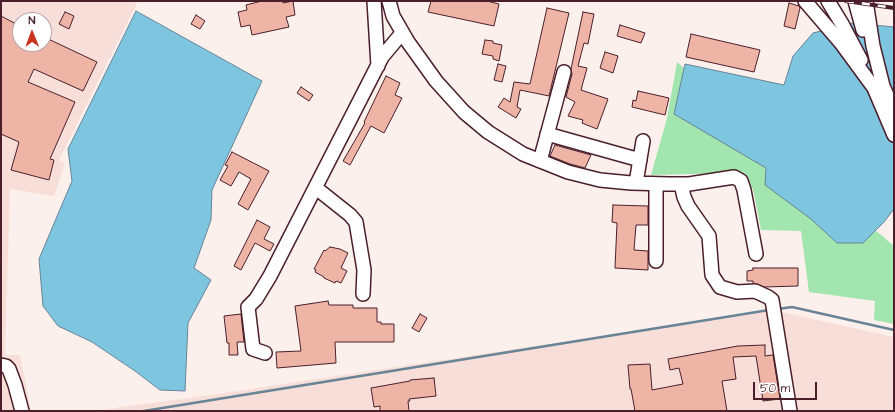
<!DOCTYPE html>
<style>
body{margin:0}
#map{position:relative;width:895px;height:412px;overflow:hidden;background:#fcf0ed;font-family:"Architects Daughter",sans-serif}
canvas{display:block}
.frame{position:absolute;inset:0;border:2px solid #4a1f2b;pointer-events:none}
.north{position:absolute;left:12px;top:12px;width:40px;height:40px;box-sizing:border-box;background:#fff;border:1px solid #b7a5aa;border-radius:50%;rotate:359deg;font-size:11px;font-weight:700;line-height:16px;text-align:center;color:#4a1f2b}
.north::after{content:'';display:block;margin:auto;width:14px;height:18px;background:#c8321e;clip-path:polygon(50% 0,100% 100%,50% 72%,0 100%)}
.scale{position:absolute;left:753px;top:382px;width:64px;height:18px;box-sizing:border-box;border:2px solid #4a1f2b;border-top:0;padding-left:5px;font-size:12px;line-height:14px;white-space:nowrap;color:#4a1f2b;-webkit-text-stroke:3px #fff;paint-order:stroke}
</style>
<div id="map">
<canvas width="895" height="412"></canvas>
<div class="frame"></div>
<div class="north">N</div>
<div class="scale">50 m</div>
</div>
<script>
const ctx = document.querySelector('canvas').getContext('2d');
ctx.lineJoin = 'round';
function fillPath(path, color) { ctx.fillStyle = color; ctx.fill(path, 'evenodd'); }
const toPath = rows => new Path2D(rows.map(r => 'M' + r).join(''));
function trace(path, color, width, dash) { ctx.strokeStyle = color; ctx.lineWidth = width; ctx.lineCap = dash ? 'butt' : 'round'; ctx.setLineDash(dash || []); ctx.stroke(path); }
fillPath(toPath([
 [1,1,138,1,59,160,65,164,54,196,10,189,5,355,20,355,31,411,1,411],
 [20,20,44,20,44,44,20,44],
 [773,310,894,337,894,411,94,411,224,393]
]), '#f8ded8');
fillPath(toPath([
 [677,62,894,246,894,324,874,320,875,301,809,292,801,231,761,230,753,189,739,173,651,175,667,118]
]), '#a3e5ae');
const water = toPath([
 [136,11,262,81,212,190,211,220,194,268,211,280,188,323,185,391,160,390,135,371,92,342,58,326,43,306,39,259,72,181,68,149,136,11],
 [853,23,894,27,894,209,884,222,863,243,837,243,811,219,765,185,766,168,674,114,685,64,784,85,793,56,813,33,853,23]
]);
fillPath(water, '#7ec6df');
trace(water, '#698397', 1);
trace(toPath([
 [778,309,792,307,894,330],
 [144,411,769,310]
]), '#698397', 2.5);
const building = toPath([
 [262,1,283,1,283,3,293,1,295,15,286,17,289,27,252,35,250,25,241,27,238,12,247,10,246,5,262,1],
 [431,1,487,1,499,4,494,26,428,12,431,1],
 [789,3,799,6,800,8,795,29,784,26,789,3],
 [547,8,569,13,549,96,520,90,517,107,521,109,516,118,498,107,504,98,510,102,514,82,530,84,547,8],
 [65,12,74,16,69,29,59,24,65,12],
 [583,12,594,14,588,44,584,43,578,66,587,68,581,90,608,99,597,129,582,123,583,120,568,116,575,102,566,97,572,74,571,69,583,12],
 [196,15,205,21,200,29,191,24,196,15],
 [1,16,20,26,20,44,44,44,44,37,97,62,83,91,34,69,28,82,75,102,50,159,54,160,49,180,11,170,19,142,1,134,1,16],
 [620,25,645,33,641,43,617,36,620,25],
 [691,34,760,50,754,72,686,57,691,34],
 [485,40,493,41,493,43,502,45,499,61,493,59,493,56,482,54,485,40],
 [605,52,618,56,613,73,600,68,605,52],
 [498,64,506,66,502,82,494,80,498,64],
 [386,76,400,83,395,95,402,98,384,133,371,126,350,165,343,161,365,123,364,122,386,76],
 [301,87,313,95,309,101,297,93,301,87],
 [638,91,669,98,665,115,632,107,633,100,636,101,638,91],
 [555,145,591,155,585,168,570,164,550,156,555,145],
 [232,152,269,171,248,210,238,204,251,179,239,172,231,186,220,180,228,166,225,165,232,152],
 [613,205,648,206,648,225,636,225,634,250,648,251,648,270,615,268,617,223,612,222,613,205],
 [257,220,270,227,264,239,274,244,270,251,255,243,241,270,234,266,257,220],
 [330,247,340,249,348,253,341,268,347,271,341,283,336,281,335,283,324,278,324,277,315,272,316,270,314,269,324,250,325,251,330,247],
 [753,268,798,268,798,286,764,287,753,283,753,281,747,281,747,271,753,270,753,268],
 [328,301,329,305,353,305,353,308,377,308,377,322,381,322,381,324,394,324,394,342,335,342,336,363,277,368,276,352,301,351,295,306,328,301],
 [241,314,244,342,237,342,238,355,229,355,229,343,227,343,224,316,241,314],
 [420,314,427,318,419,332,412,328,420,314],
 [765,345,765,356,773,355,780,399,763,401,756,356,733,357,736,379,722,381,727,411,635,411,631,389,630,389,628,365,650,364,652,390,683,384,679,368,670,370,668,359,738,346,765,345],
 [434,378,436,396,409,399,410,401,408,401,409,411,380,411,380,406,374,407,371,388,410,381,410,380,434,378]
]);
fillPath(building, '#eeb5a7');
trace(building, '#4a1f2b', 1);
const minor = toPath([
 [374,1,378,66],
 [389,1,393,16,408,42,436,81,464,112,488,132,523,154,568,172,600,180,631,183,669,184,689,184,734,177,741,181,744,190,756,254],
 [805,1,841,43,874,88,894,135],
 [828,1,842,24,861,60],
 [855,1,863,30],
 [866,1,873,46,883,86,894,111],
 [547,134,640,160],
 [540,161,564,72],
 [636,183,643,141],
 [681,184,684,197,688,206,709,236,712,275,720,287,737,292,755,291,768,297,772,300,790,411],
 [316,188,350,215,356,222,364,270,363,294],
 [656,261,656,184],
 [265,353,253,349,248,307,256,299,270,276,382,57,402,33],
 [1,365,6,366,9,369,15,385,22,411]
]);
trace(minor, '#4a1f2b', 16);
trace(minor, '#fff', 13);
const rail = toPath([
 [846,1,894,8]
]);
trace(rail, '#4a1f2b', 4);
trace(rail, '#fff', 2.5, [8]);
</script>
